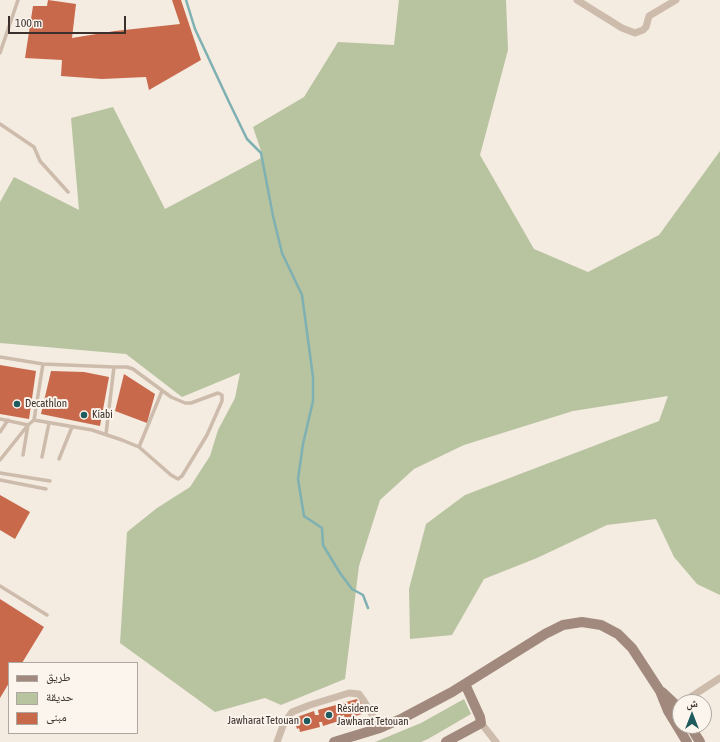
<!DOCTYPE html>
<meta charset="utf-8">
<style>
body{margin:0}
#map{position:relative;width:720px;height:742px;overflow:hidden;background:#f4ebe1;font-family:"Asap Condensed","Noto Naskh Arabic",sans-serif}
canvas{display:block}
.legend{position:absolute;left:8px;top:662px;width:130px;height:72px;box-sizing:border-box;background:#fbf5ee;border:1px solid #aea6a0;margin:0;padding:5px 7px;list-style:none;font-size:12px;color:#3b302b}
.legend li{display:flex;align-items:center;gap:8px;height:20px}
.legend b{width:20px;border:1px solid #aea6a0}
.north{position:absolute;left:672px;top:694px;width:40px;height:40px;box-sizing:border-box;background:#fbf5ee;border:1px solid #aea6a0;border-radius:50%;rotate:0deg;font-size:11px;font-weight:700;line-height:16px;text-align:center;color:#3b302b}
.north::after{content:'';display:block;margin:auto;width:14px;height:18px;background:#1f5a5e;clip-path:polygon(50% 0,100% 100%,50% 72%,0 100%)}
.scale{position:absolute;left:8px;top:16px;width:118px;height:18px;box-sizing:border-box;border:2px solid #3b302b;border-top:0;padding-left:5px;font-size:12px;line-height:14px;white-space:nowrap;color:#3b302b;-webkit-text-stroke:3px #fbf5ee;paint-order:stroke}
</style>
<div id="map">
<canvas width="720" height="742"></canvas>
<ul class="legend">
<li><b style="height:5px;background:#a18a7d"></b>طريق</li>
<li><b style="height:11px;background:#b8c4a0"></b>حديقة</li>
<li><b style="height:11px;background:#c8694b"></b>مبنى</li>
</ul>
<div class="north">ش</div>
<div class="scale">100 m</div>
</div>
<script>
const ctx = document.querySelector('canvas').getContext('2d');
ctx.lineJoin = 'round';
function fillPath(path, color) { ctx.fillStyle = color; ctx.fill(path, 'evenodd'); }
const toPath = rows => new Path2D(rows.map(r => 'M' + r).join(''));
function trace(path, color, width, dash) { ctx.strokeStyle = color; ctx.lineWidth = width; ctx.lineCap = dash ? 'butt' : 'round'; ctx.setLineDash(dash || []); ctx.stroke(path); }
function label(font, color, halo, rows, align = 'center') {
  ctx.font = font + ' "Asap Condensed",sans-serif'; ctx.lineWidth = 4; ctx.setLineDash([]); ctx.textBaseline = 'middle'; ctx.strokeStyle = halo; ctx.fillStyle = color; for (const [text, x, y, turn = 0] of rows) {
    ctx.save(); ctx.translate(x, y); ctx.rotate((+turn || 0) * Math.PI / 180); ctx.textAlign = isNaN(turn) ? turn : align; if (halo) ctx.strokeText(text, 0, 0); ctx.fillText(text, 0, 0); ctx.restore();
  }
}
fillPath(toPath([
 [399,0,506,0,508,50,480,155,534,249,588,272,659,235,720,151,720,595,697,584,674,557,656,519,607,525,537,558,484,579,452,635,410,639,409,589,426,524,465,495,659,421,668,396,573,411,464,445,414,469,380,500,359,566,345,679,281,705,265,698,215,712,120,643,127,532,157,508,190,487,210,456,218,430,235,398,240,373,182,397,126,354,0,343,0,202,14,177,79,210,71,118,113,107,165,209,263,157,253,127,304,97,338,42,394,45],
 [464,699,471,714,428,739,421,742,375,742,421,723]
]), '#b8c4a0');
trace(toPath([
 [186,0,195,29,229,102,247,139,261,153,273,216,282,253,302,295,313,377,313,401,303,444,298,479,304,516,322,528,323,545,340,573,352,589,363,595,368,608]
]), '#7fb0b2', 2.5);
fillPath(toPath([
 [48,0,76,4,72,38,115,31,180,24,172,0,181,0,201,60,149,90,146,77,102,79,61,76,62,60,25,58,33,6,47,6],
 [0,365,36,371,29,419,0,414],
 [51,371,84,372,109,377,100,426,41,414],
 [124,374,155,394,147,423,115,411],
 [0,495,30,512,15,539,0,530],
 [0,599,44,627,22,663,9,663,9,683,0,698],
 [357,699,358,702,361,701,363,710,361,710,362,714,345,719,344,715,341,716,342,720,323,726,322,722,319,722,320,727,300,732,299,728,297,729,295,722,298,721,297,717,314,711,315,715,319,715,318,710,336,705,337,709,340,708,339,704]
]), '#c8694b');
trace(toPath([
 [0,53,18,0],
 [0,124,34,147,40,161,68,192],
 [0,357,43,364,114,367],
 [0,419,28,425,23,455],
 [34,420,92,430,122,440,139,447,171,475,178,479,182,476,207,435,222,401,222,395,218,393,191,403,185,403,171,397,133,369,127,367,114,367,106,434],
 [0,432,8,420],
 [139,447,162,391],
 [42,457,49,423],
 [59,459,72,427],
 [0,460,28,425,34,420,43,364],
 [0,473,50,481],
 [0,480,46,489],
 [0,586,47,615]
]), '#cdbbac', 3.5);
trace(toPath([
 [577,0,622,28,635,33,643,30,646,27,649,16,676,0],
 [683,702,720,678],
 [481,723,496,742],
 [277,742,284,723,292,712,310,705,349,693,359,694,364,701,380,728]
]), '#cdbbac', 7);
trace(toPath([
 [662,692,677,706,680,710],
 [690,726,700,742],
 [334,742,380,728,403,718,452,692,545,634,563,625,582,622,601,625,618,634,632,648,660,691,668,711,687,742],
 [446,742,481,723,480,717,465,684]
]), '#a18a7d', 10);
for (const [x, y, r, color] of [
 [17,404,4,"#1f5a5e"],
 [84,415,4,"#1f5a5e"],
 [329,715,4,"#1f5a5e"],
 [307,721,4,"#1f5a5e"]
]) { const dot = new Path2D(); dot.arc(x, y, r, 0, 2 * Math.PI); ctx.fillStyle = color; ctx.fill(dot); trace(dot, '#fbf5ee', 1.5); }
label('11px', '#3b302b', '#fbf5ee', [
 ["Decathlon",25,404],
 ["Kiabi",92,415],
 ["Résidence",337,709],
 ["Jawharat Tetouan",337,722],
 ["Jawharat Tetouan",299,721,"right"]
], 'left');
</script>
